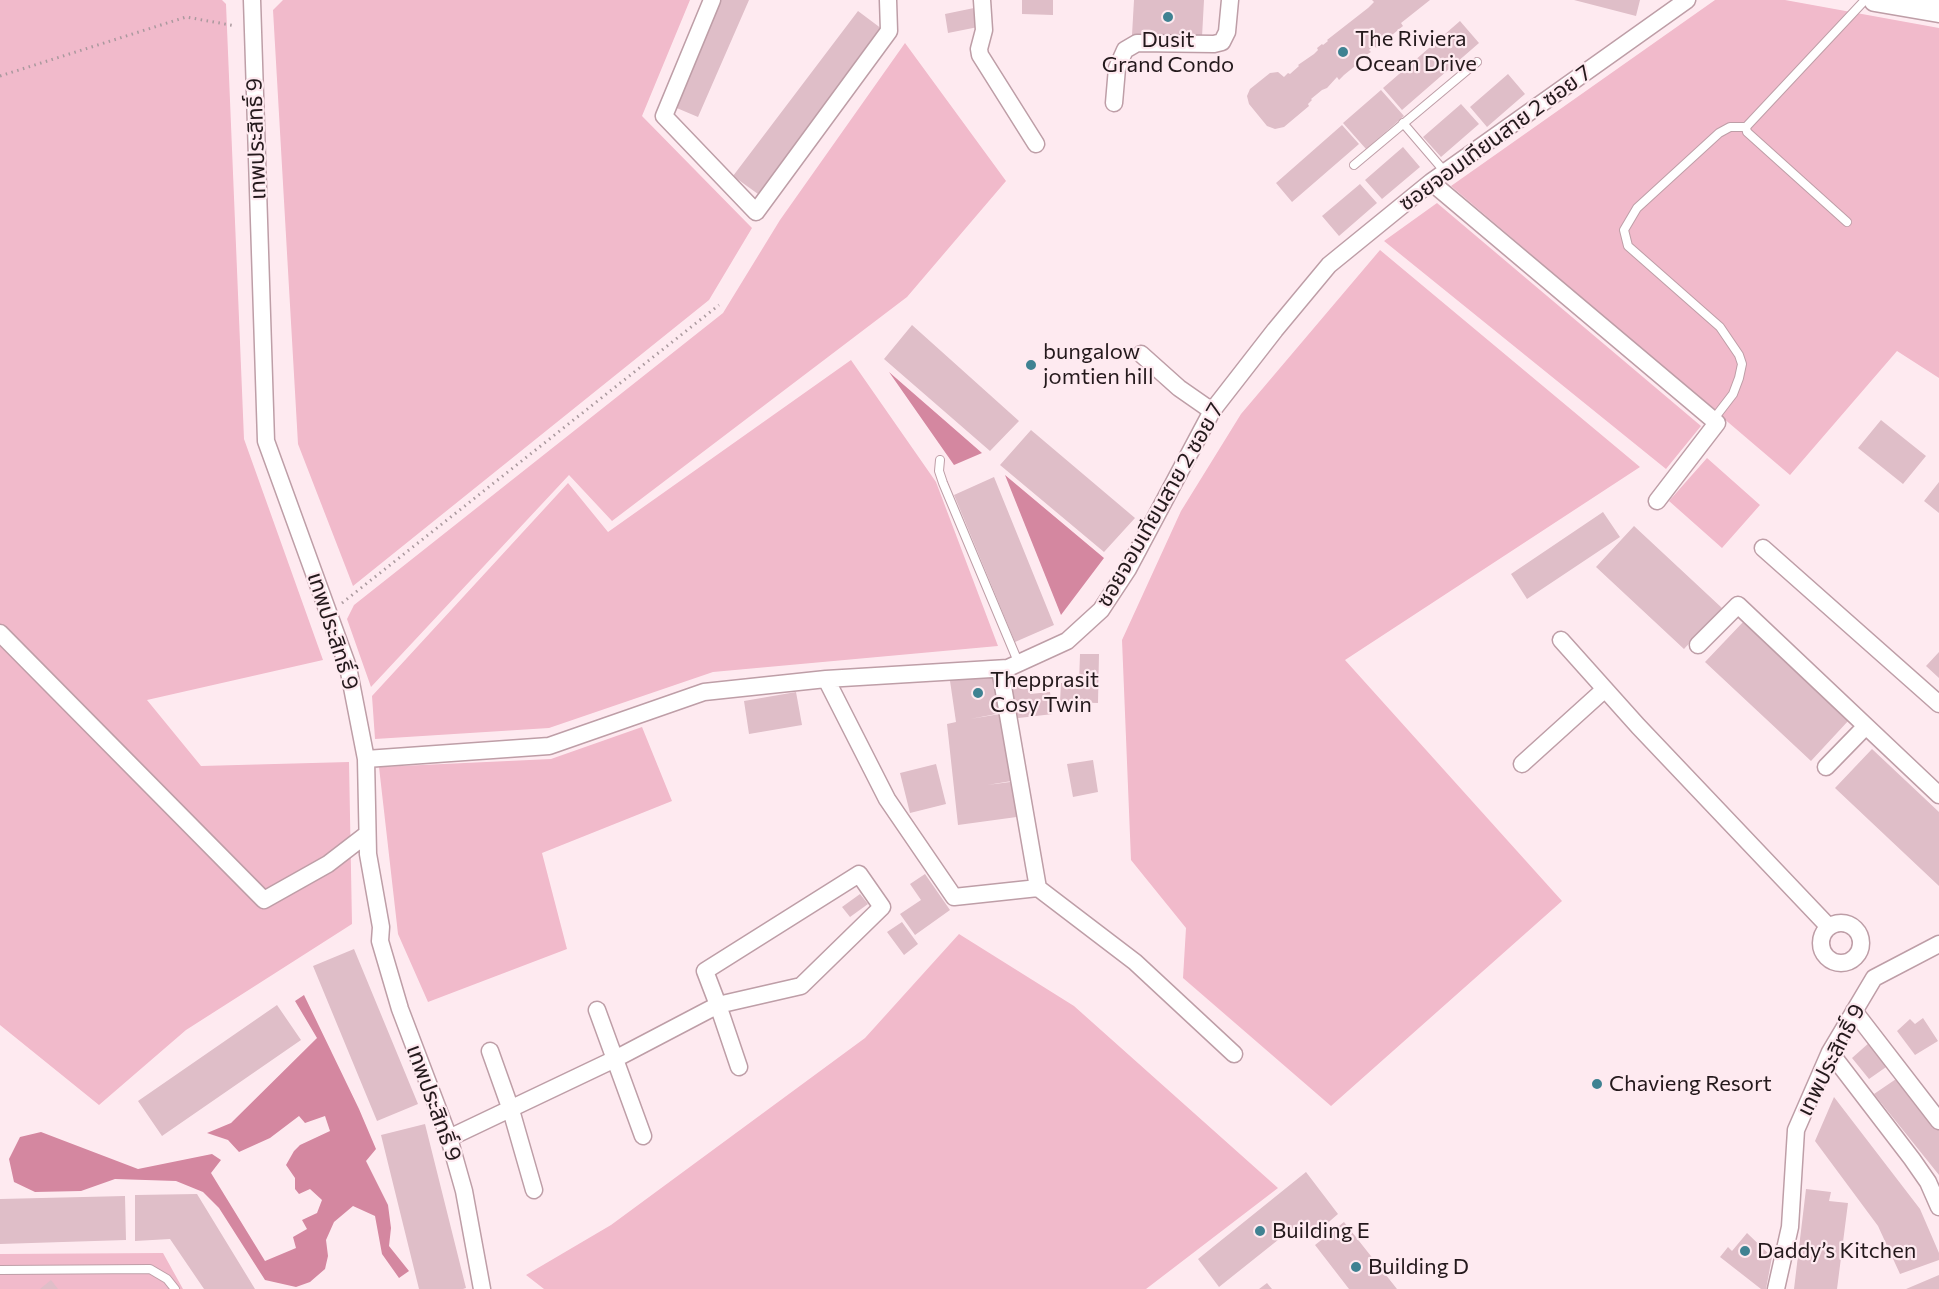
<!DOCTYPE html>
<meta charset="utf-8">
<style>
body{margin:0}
canvas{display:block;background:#feeaf0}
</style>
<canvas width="1939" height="1289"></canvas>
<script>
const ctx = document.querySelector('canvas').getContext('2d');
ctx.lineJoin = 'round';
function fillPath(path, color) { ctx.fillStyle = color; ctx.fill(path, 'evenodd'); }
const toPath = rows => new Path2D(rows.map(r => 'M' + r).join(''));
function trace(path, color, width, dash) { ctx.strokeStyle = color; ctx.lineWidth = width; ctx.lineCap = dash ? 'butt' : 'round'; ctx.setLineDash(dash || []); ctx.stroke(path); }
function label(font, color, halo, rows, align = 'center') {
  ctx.font = font + ' Commissioner,"Noto Sans Thai",sans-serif'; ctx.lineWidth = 4.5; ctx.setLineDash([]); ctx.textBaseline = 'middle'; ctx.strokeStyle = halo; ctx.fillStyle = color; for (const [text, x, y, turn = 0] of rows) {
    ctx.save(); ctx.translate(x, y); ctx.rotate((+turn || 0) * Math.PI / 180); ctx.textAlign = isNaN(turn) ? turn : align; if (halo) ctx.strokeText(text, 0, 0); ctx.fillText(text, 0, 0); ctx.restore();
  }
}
fillPath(toPath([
 [0,0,222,0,226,4,244,439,323,660,147,700,201,766,349,762,352,924,186,1030,99,1105,0,1025],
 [283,0,690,0,642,116,752,228,709,300,353,586,298,444,273,10],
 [1715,0,1785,0,1939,28,1939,378,1897,351,1790,475,1451,186],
 [905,43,1006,181,907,297,612,521,569,475,371,687,347,619,354,605,723,313,780,220],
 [1437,203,1701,426,1666,469,1384,241],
 [1380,250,1640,467,1345,660,1562,901,1331,1106,1183,978,1186,928,1131,860,1122,640,1181,511,1241,414],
 [851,360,936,482,998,646,713,672,549,728,375,739,372,696,568,483,608,532],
 [1707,458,1760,505,1722,548,1669,501],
 [642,727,672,801,542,853,567,949,428,1002,398,934,379,767,551,759],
 [959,934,1074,1006,1278,1188,1146,1289,544,1289,526,1275,611,1225,865,1038],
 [163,1253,183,1289,0,1289,0,1254]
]), '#f1bacb');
fillPath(toPath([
 [889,372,982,453,954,465],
 [1005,475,1104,558,1061,615],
 [304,995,359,1109,376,1149,366,1161,388,1205,391,1228,389,1246,409,1271,399,1278,382,1254,375,1216,353,1206,334,1222,326,1240,328,1256,325,1269,310,1282,296,1287,265,1280,219,1208,203,1192,176,1181,115,1179,81,1191,35,1192,14,1182,9,1159,20,1137,41,1132,138,1169,212,1154,221,1160,211,1173,265,1261,296,1248,293,1237,307,1229,302,1220,317,1213,322,1200,310,1189,299,1194,295,1189,295,1178,286,1165,294,1151,300,1145,330,1131,325,1116,305,1123,299,1116,270,1138,239,1152,228,1140,207,1133,231,1123,317,1038,295,1001]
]), '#d487a0');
fillPath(toPath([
 [719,0,749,0,698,117,672,106],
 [1022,0,1053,0,1053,15,1022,14],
 [1134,0,1204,0,1202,37,1132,35],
 [1372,0,1430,0,1401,23,1403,26,1376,48,1374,45,1369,50,1371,52,1358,60,1360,62,1344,75,1339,80,1337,77,1327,88,1322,90,1311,99,1312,100,1308,104,1309,106,1284,127,1275,129,1267,126,1249,104,1247,96,1250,89,1270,73,1278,72,1284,77,1288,73,1290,74,1299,66,1298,65,1314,54,1318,50,1317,48,1322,44,1323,45,1328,41,1327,40,1368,8,1374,2],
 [1574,0,1640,0,1636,16],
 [974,8,978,27,948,33,945,14],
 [858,11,882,29,758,194,733,176],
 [1460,21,1479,43,1402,110,1383,88],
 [1508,74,1525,94,1487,127,1470,107],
 [1381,90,1404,116,1366,149,1343,123],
 [1461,104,1479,124,1441,157,1423,137],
 [1342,125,1359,144,1292,202,1276,183],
 [1403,147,1420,167,1382,199,1365,180],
 [1360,184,1377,203,1339,236,1322,216],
 [912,325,1019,421,990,451,884,359],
 [1881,420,1926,456,1903,484,1858,448],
 [1031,430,1135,518,1104,552,1000,465],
 [994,477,1054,625,1015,642,954,495],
 [1939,482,1939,513,1924,501],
 [1603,512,1620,537,1527,599,1511,574],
 [1634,526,1722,608,1684,649,1596,567],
 [1744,621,1849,720,1811,761,1705,662],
 [1939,652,1939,678,1926,666],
 [1080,654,1099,654,1098,703,1060,702,1061,683,1079,683],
 [1000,670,1007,712,970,719,1006,713,1018,780,987,785,1018,781,1024,816,958,825,947,724,956,722,949,674],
 [1028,681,1030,694,1050,692,1053,714,1010,719,1006,684],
 [796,692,802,725,749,734,744,701],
 [1872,749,1939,812,1939,886,1835,788],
 [1093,760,1098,792,1073,797,1067,764],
 [936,764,946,804,910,813,900,773],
 [925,874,950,910,915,935,900,914,921,900,910,884],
 [860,894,868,904,850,917,842,907],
 [902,922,918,944,904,955,887,932],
 [354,949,418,1104,377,1121,313,966],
 [277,1005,301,1040,162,1136,138,1101],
 [1923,1018,1938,1041,1915,1055,1897,1031,1910,1019,1915,1024],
 [1870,1042,1889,1065,1869,1079,1852,1058],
 [1899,1077,1939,1124,1939,1175,1874,1094],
 [1834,1097,1920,1209,1939,1253,1939,1260,1900,1274,1878,1226,1815,1141],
 [425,1124,466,1288,463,1289,419,1289,381,1135],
 [1306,1172,1338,1214,1309,1239,1298,1224,1219,1287,1198,1259],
 [1806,1189,1831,1192,1829,1201,1848,1203,1837,1289,1794,1289],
 [197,1194,255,1289,204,1289,170,1239,135,1241,135,1195],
 [125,1196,126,1240,0,1244,0,1199],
 [1344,1222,1397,1289,1349,1289,1315,1245],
 [1747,1233,1772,1257,1766,1289,1761,1289,1720,1257,1728,1247,1732,1251],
 [1939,1275,1939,1289,1906,1289],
 [51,1280,58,1289,40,1289],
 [1267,1283,1272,1289,1259,1289]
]), '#dfbec8');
const lane = toPath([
 [1403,123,1445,172],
 [1354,165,1477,62],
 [1847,222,1747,132,1746,127,1865,0],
 [1713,420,1733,394,1739,378,1742,364,1739,355,1720,327,1628,246,1624,230,1637,208,1719,133,1730,127,1746,127],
 [940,460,939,471,943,483,1019,664],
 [0,1270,150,1269,167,1279,175,1289]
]);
const street = toPath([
 [252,0,266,441,348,667,366,759,368,854,381,927,380,941,400,1009,449,1138,464,1191,482,1289],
 [712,0,664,116,756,212,889,31,888,0],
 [982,0,984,30,979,49,980,55,1036,144],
 [1114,103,1117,68,1125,50,1137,43,1214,44,1222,42,1227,32,1230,0],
 [1431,182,1717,423,1657,501],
 [1141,354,1179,388,1212,411],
 [1763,548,1939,704],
 [0,633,264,900,328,864,367,834],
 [1561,640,1638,726,1829,927],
 [1698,645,1738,605,1939,795],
 [1000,669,1038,888],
 [826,679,887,799,954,897,1038,888,1135,962,1234,1054],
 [366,759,549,746,704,692,826,679,1008,668,1067,641,1101,610,1128,569,1212,411,1275,330,1329,265,1431,182,1687,0],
 [1522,764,1605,689],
 [1826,767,1866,726],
 '1821 943a20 20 0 1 1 40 0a20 20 0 1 1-40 0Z',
 [597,1010,643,1136],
 [1854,1011,1939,1121],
 [490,1051,511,1110,534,1190],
 [1830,1052,1912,1159,1928,1182,1939,1207],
 [449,1138,615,1059,718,1005,801,986,882,907,859,874,705,971,718,1005,739,1067],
 [1776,1289,1790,1227,1796,1130,1830,1052,1874,978,1939,944]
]);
const secondary = toPath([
 [1875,0,1939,11]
]);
trace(lane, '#be9ea7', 10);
trace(street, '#be9ea7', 19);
trace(secondary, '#be9ea7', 25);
trace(toPath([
 [0,76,186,17,236,26],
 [342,603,719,305]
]), '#aa999e', 3, [1.5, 4.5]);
trace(lane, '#fff', 8);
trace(street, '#fff', 16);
trace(secondary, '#fff', 22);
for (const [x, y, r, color] of [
 [1168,17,6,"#3f8292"],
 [1343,52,6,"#3f8292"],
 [1031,365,6,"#3f8292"],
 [978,693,6,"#3f8292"],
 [1597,1084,6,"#3f8292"],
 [1260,1231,6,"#3f8292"],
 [1745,1251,6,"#3f8292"],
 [1356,1267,6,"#3f8292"]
]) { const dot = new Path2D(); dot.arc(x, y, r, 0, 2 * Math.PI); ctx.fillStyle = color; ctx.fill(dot); trace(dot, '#feeaf0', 2); }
label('22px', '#24191c', '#feeaf0', [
 ["The Riviera",1355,39],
 ["Ocean Drive",1355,64],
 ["Dusit",1168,40,"center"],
 ["Grand Condo",1168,65,"center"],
 ["bungalow",1043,352],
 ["jomtien hill",1043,377],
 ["Thepprasit",990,680],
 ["Cosy Twin",990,705],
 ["Chavieng Resort",1609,1084],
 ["Building E",1272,1231],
 ["Daddy’s Kitchen",1757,1251],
 ["Building D",1368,1267]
], 'left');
label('22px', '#24191c', '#feeaf0', [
 ["ซอยจอมเทียนสาย 2 ซอย 7",1495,138,-36],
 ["เทพประสิทธิ์ 9",256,139,-92],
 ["ซอยจอมเทียนสาย 2 ซอย 7",1160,505,-60],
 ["เทพประสิทธิ์ 9",333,631,72],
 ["เทพประสิทธิ์ 9",1831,1060,-63],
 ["เทพประสิทธิ์ 9",434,1103,70]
]);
</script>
